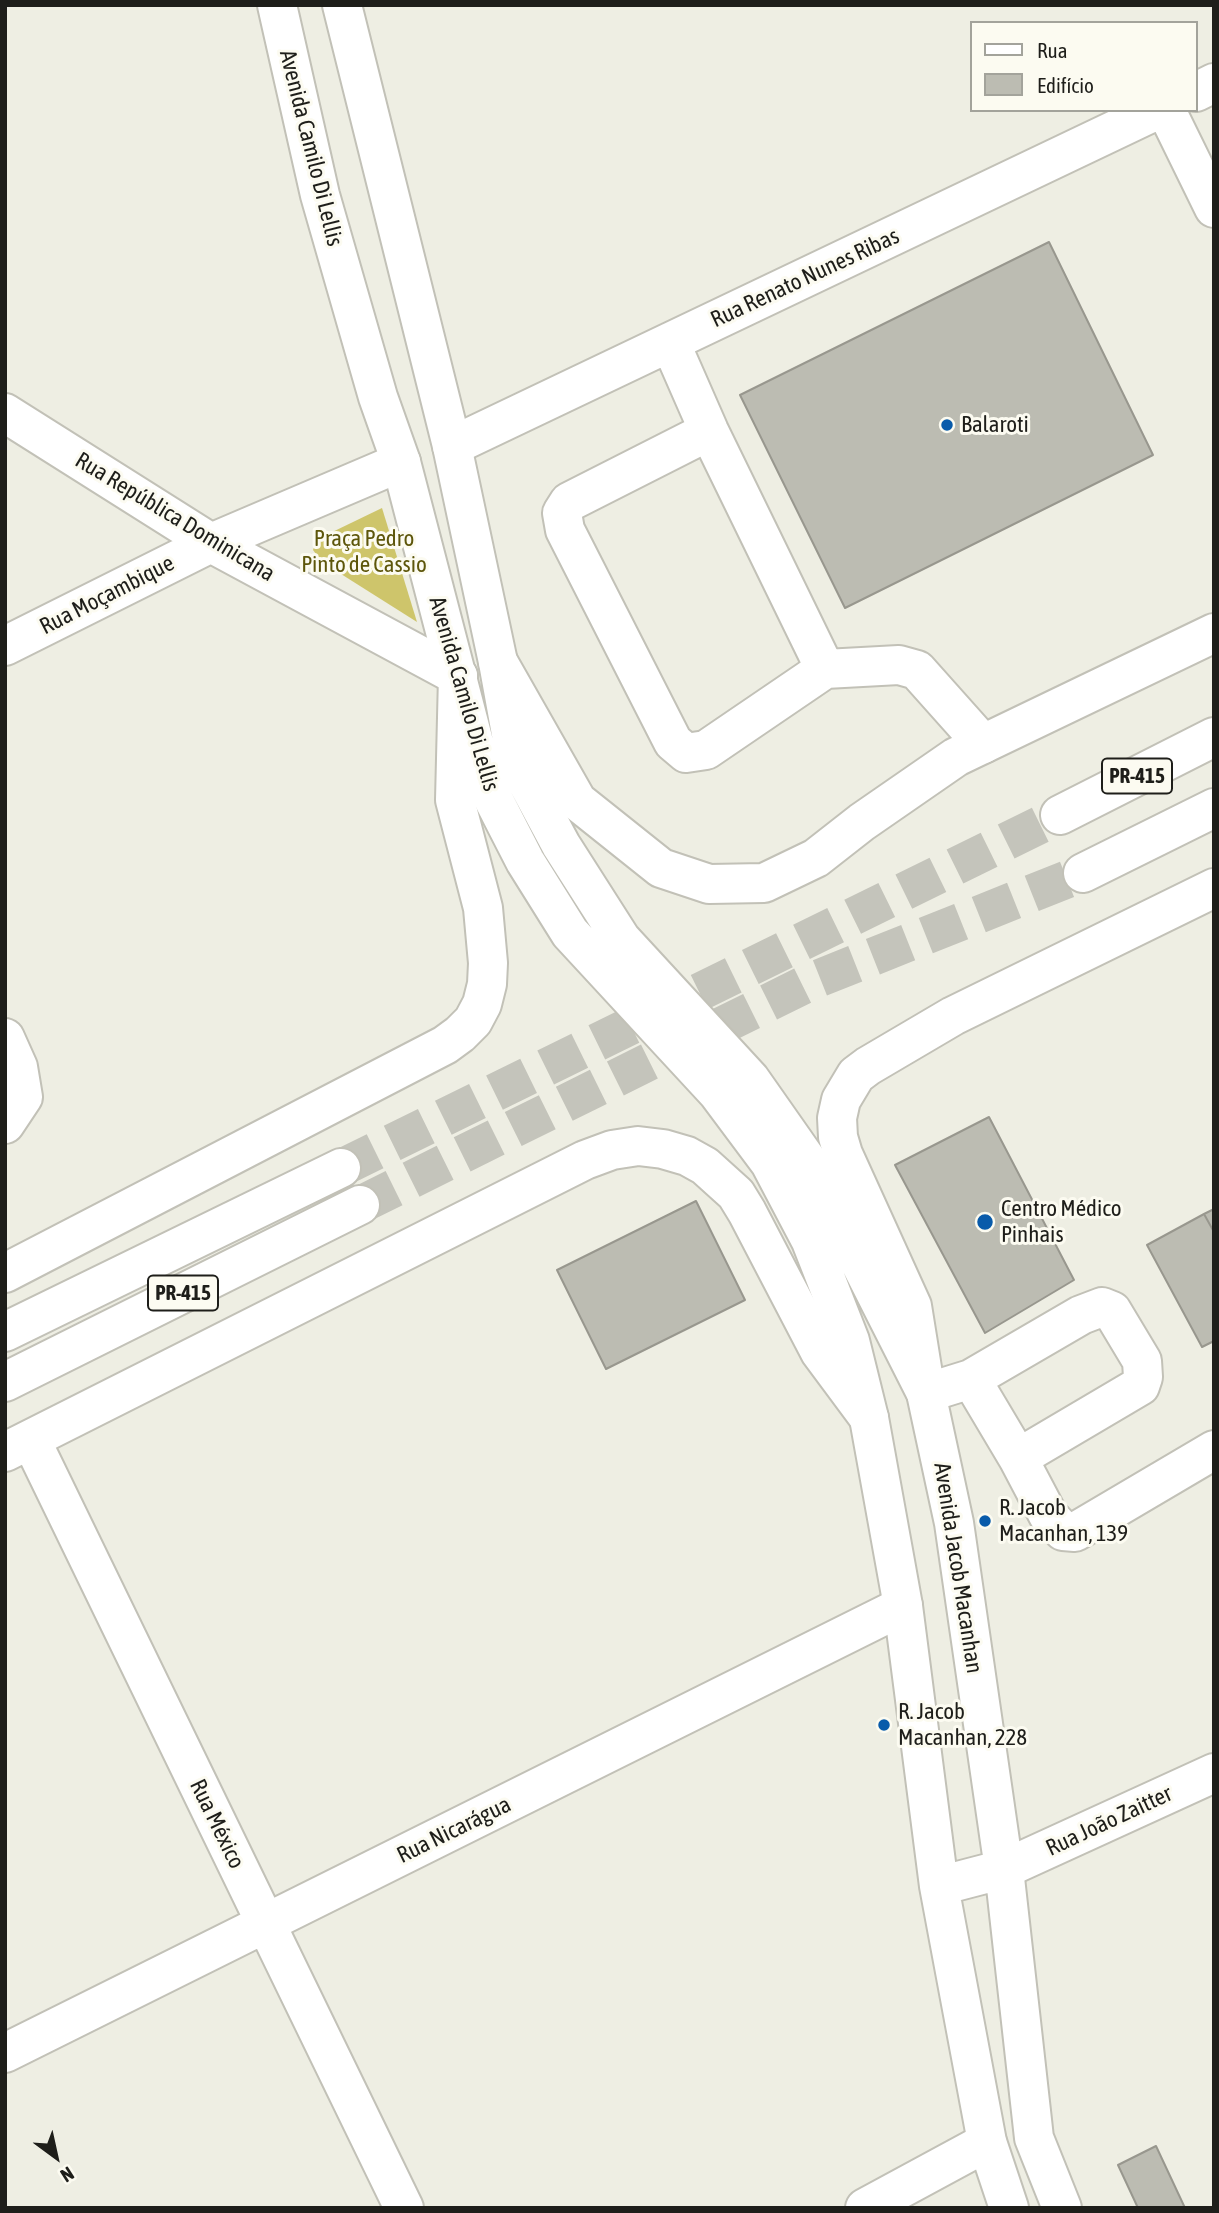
<!DOCTYPE html>
<meta charset="utf-8">
<style>
body{margin:0}
#map{position:relative;width:1219px;height:2213px;overflow:hidden;background:#eeeee3;font-family:"Asap Condensed",sans-serif}
canvas{display:block}
.frame{position:absolute;inset:0;border:7px solid #1e1e1a;pointer-events:none}
.legend{position:absolute;left:970px;top:21px;width:228px;height:91px;box-sizing:border-box;background:#fcfbf1;border:2px solid #a3a39b;margin:0;padding:9px 12px;list-style:none;font-size:21px;color:#1e1e1a}
.legend li{display:flex;align-items:center;gap:14px;height:35px}
.legend b{width:35px;border:2px solid #a3a39b}
.north{position:absolute;left:21px;top:2122px;width:70px;height:70px;-webkit-text-stroke:5px #fcfbf1;paint-order:stroke;rotate:147deg;font-size:19px;font-weight:700;line-height:28px;text-align:center;color:#1e1e1a}
.north::after{content:'';display:block;margin:auto;width:24px;height:32px;background:#1e1e1a;clip-path:polygon(50% 0,100% 100%,50% 72%,0 100%)}
</style>
<div id="map">
<canvas width="1219" height="2213"></canvas>
<div class="frame"></div>
<ul class="legend">
<li><b style="height:9px;background:#fff"></b>Rua</li>
<li><b style="height:19px;background:#bcbcb2"></b>Edifício</li>
</ul>
<div class="north">N</div>
</div>
<script>
const ctx = document.querySelector('canvas').getContext('2d');
ctx.lineJoin = 'round';
function fillPath(path, color) { ctx.fillStyle = color; ctx.fill(path, 'evenodd'); }
const toPath = rows => new Path2D(rows.map(r => 'M' + r).join(''));
function trace(path, color, width, dash) { ctx.strokeStyle = color; ctx.lineWidth = width; ctx.lineCap = dash ? 'butt' : 'round'; ctx.setLineDash(dash || []); ctx.stroke(path); }
function label(font, color, halo, rows, align = 'center') {
  ctx.font = font + ' "Asap Condensed",sans-serif'; ctx.lineWidth = 6; ctx.setLineDash([]); ctx.textBaseline = 'middle'; ctx.strokeStyle = halo; ctx.fillStyle = color; for (const [text, x, y, turn = 0] of rows) {
    ctx.save(); ctx.translate(x, y); ctx.rotate((+turn || 0) * Math.PI / 180); ctx.textAlign = isNaN(turn) ? turn : align; if (halo) ctx.strokeText(text, 0, 0); ctx.fillText(text, 0, 0); ctx.restore();
  }
}
fillPath(toPath([
 [382,508,417,622,322,562,313,550,316,542,322,537]
]), '#cec56b');
const building = toPath([
 [1049,242,1153,455,845,608,740,395,1049,242],
 [989,1117,1074,1280,985,1333,895,1165,989,1117],
 [696,1201,745,1300,606,1369,557,1270,696,1201],
 [1214,1209,1214,1232,1204,1214,1214,1209],
 [1204,1214,1214,1232,1214,1341,1202,1347,1147,1245,1204,1214],
 [1156,2146,1185,2208,1138,2208,1118,2165,1156,2146]
]);
fillPath(building, '#bcbcb2');
trace(building, '#98978e', 2);
trace(toPath([
 [341,1168,1060,815],
 [360,1205,812,981,1083,873]
]), '#c4c4bb', 38, [38, 19]);
const minor = toPath([
 [1196,92,1214,83],
 [1166,110,1214,208],
 [670,342,709,431,825,669],
 [5,413,211,543,458,676],
 [709,431,569,502,562,513,565,530,673,742,686,753,706,750,825,669,899,665,917,670,983,744],
 [452,446,1157,110],
 [5,646,211,543,401,462],
 [5,1038,18,1067,23,1097,5,1124],
 [971,1379,1018,1458,1048,1515,1063,1531,1075,1532,1214,1450],
 [31,1440,404,2208],
 [1018,1458,1140,1386,1143,1377,1142,1361,1112,1311,1102,1307,1081,1315,971,1379,926,1393,912,1306,843,1154,838,1137,837,1118,841,1100,856,1075,868,1066,953,1016,1214,888],
 [1004,1869,1214,1773],
 [5,2053,903,1606],
 [865,2208,987,2142]
]);
const major = toPath([
 [277,5,320,195,378,397,401,462,484,781,525,861,570,933,717,1092,770,1163,811,1241,850,1341,869,1418,903,1606,939,1886,987,2142,1009,2208],
 [342,5,452,446,498,662,516,761,561,845,621,939,750,1079,811,1166,926,1393,954,1523,1004,1869,1034,2138,1062,2208],
 [939,1886,1004,1869]
]);
const highway = toPath([
 [498,662,577,801,661,868,709,884,764,883,816,858,862,822,956,757,1214,633],
 [1060,815,1214,737],
 [1083,873,1214,808],
 [5,1273,445,1045,460,1034,473,1021,482,1004,487,984,488,963,483,908,455,800,458,676],
 [5,1332,341,1168],
 [5,1382,360,1205],
 [5,1452,585,1160,612,1150,638,1146,663,1149,687,1156,705,1166,736,1194,747,1212,820,1352,869,1418]
]);
trace(minor, '#c2c1b7', 42);
trace(major, '#c2c1b7', 42);
trace(highway, '#c2c1b7', 42);
trace(minor, '#fff', 38);
trace(major, '#fff', 38);
trace(highway, '#fff', 38);
for (const [x, y, r, color] of [
 [947,425,7,"#095baa"],
 [985,1222,9,"#095baa"],
 [985,1521,7,"#095baa"],
 [884,1725,7,"#095baa"]
]) { const dot = new Path2D(); dot.arc(x, y, r, 0, 2 * Math.PI); ctx.fillStyle = color; ctx.fill(dot); trace(dot, '#fcfbf1', 2.5); }
for (const [x, y, w] of [
 [1137,776,70],
 [183,1293,70]
]) { const box = new Path2D(); box.roundRect(x - w / 2, y - 17.5, w, 35, 5); ctx.fillStyle = '#fcfbf1'; ctx.fill(box); trace(box, '#1e1e1a', 2); }
label('bold 21px', '#1e1e1a', null, [
 ["PR-415",1137,776],
 ["PR-415",183,1293]
]);
label('23px', '#1e1e1a', '#fcfbf1', [
 ["Avenida Camilo Di Lellis",311,148,76],
 ["Rua Renato Nunes Ribas",805,278,-25],
 ["Rua República Dominicana",175,517,31],
 ["Rua Moçambique",107,595,-27],
 ["Avenida Camilo Di Lellis",464,694,74],
 ["Avenida Jacob Macanhan",958,1568,81],
 ["Rua João Zaitter",1109,1821,-25],
 ["Rua México",217,1824,64],
 ["Rua Nicarágua",454,1830,-26]
]);
label('23px', '#1e1e1a', '#fcfbf1', [
 ["Balaroti",961,425],
 ["Centro Médico",1001,1209],
 ["Pinhais",1001,1235],
 ["R. Jacob",999,1508],
 ["Macanhan, 139",999,1534],
 ["R. Jacob",898,1712],
 ["Macanhan, 228",898,1738]
], 'left');
label('23px', '#5d560b', '#fcfbf1', [
 ["Praça Pedro",364,539],
 ["Pinto de Cassio",364,565]
]);
</script>
